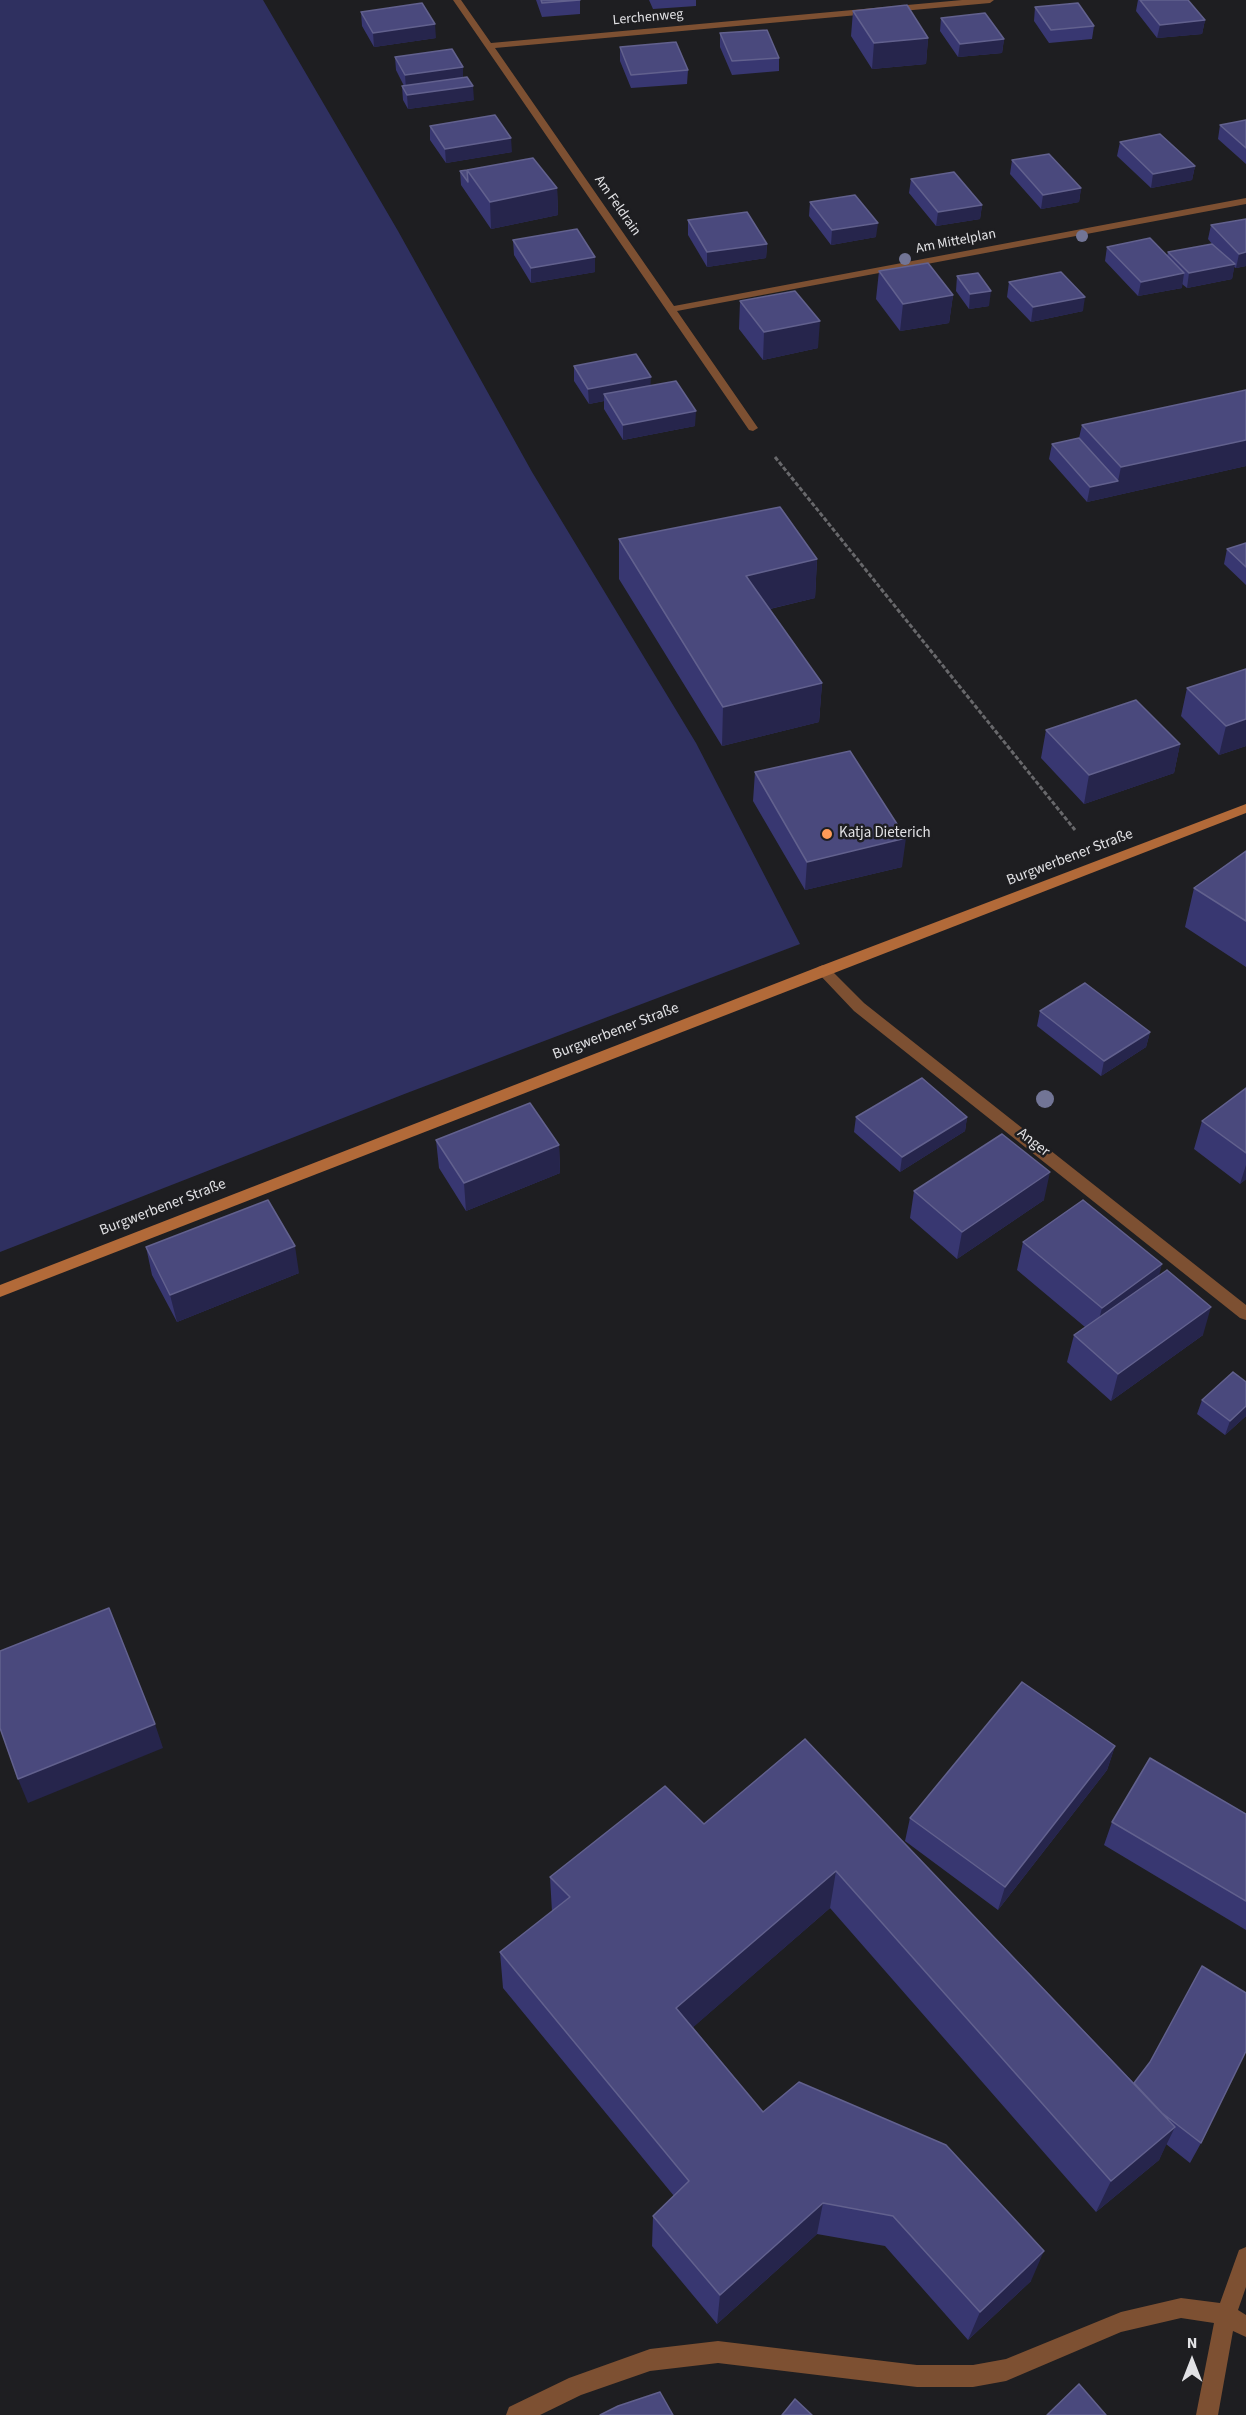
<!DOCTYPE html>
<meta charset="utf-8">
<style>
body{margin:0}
#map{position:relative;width:1246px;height:2415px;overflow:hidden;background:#1e1e21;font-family:"Source Sans 3",sans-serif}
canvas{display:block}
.north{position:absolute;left:1162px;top:2331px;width:60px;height:60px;-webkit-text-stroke:4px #1e1e21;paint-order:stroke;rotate:0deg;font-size:16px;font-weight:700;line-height:24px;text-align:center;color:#e2e2e5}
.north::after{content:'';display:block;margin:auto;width:21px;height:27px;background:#e2e2e5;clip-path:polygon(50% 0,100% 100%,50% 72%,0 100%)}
</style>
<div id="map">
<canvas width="1246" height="2415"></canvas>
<div class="north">N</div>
</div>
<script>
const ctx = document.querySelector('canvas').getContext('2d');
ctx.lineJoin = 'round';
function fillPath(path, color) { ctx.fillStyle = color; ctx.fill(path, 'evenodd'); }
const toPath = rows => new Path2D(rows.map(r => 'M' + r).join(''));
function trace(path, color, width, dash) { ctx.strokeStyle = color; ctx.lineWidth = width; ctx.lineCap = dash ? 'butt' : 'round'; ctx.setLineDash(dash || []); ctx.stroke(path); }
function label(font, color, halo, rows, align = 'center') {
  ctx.font = font + ' "Source Sans 3",sans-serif'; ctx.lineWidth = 5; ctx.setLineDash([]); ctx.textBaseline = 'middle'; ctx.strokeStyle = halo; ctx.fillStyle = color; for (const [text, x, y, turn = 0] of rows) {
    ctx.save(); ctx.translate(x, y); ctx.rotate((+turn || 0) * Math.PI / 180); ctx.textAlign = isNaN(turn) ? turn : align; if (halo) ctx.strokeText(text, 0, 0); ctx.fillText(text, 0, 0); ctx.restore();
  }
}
fillPath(toPath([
 [0,0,263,0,398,231,532,472,696,743,800,944,407,1093,0,1252]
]), '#2f3060');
trace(toPath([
 [775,457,1075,830]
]), '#68686b', 3, [4.5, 2]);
fillPath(toPath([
 [453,0,461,0,491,43,962,0,994,0,990,3,495,48,674,306,1246,198,1246,204,677,311,758,428,753,431,749,430,453,0],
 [823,965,828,967,864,1003,1246,1305,1246,1320,1240,1318,854,1011,818,973,816,970,818,967,823,965],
 [1246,2247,1246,2287,1238,2310,1246,2315,1246,2337,1233,2331,1218,2415,1196,2415,1214,2323,1181,2318,1121,2332,1006,2381,973,2387,917,2387,718,2363,650,2371,581,2395,540,2415,506,2415,509,2407,569,2378,650,2349,718,2341,917,2365,973,2365,1006,2359,1121,2312,1181,2298,1220,2303,1239,2250,1246,2247]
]), '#7d5032');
fillPath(toPath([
 [1246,804,1246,813,0,1297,0,1285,818,967,1246,804]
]), '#b26a39');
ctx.fillStyle = '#727596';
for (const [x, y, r] of [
 [1082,236,6],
 [905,259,6],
 [1045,1099,9]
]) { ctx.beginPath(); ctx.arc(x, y, r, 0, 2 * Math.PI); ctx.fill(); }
fillPath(toPath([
 [536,0,580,0,580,14,542,17],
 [649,0,696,0,696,6,653,9],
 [1138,0,1188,0,1205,20,1202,34,1157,38,1136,11],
 [1035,7,1094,26,1092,39,1049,43,1034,21],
 [853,11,928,38,926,64,872,69,851,36],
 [361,12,436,38,374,47,362,26],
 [941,18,1004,39,1002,53,958,57,940,31],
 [720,33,779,58,779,71,732,75,720,47],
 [620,47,688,70,687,84,631,88,620,61],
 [395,57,463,77,474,100,408,109,403,100,402,86,404,86,396,70],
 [1246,120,1246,164,1218,139,1220,125],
 [430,126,512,152,446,163,430,140],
 [1120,142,1195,166,1192,180,1151,188,1117,156],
 [533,158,557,188,558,215,491,229,461,185,460,171],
 [1012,160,1081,188,1079,202,1041,209,1010,174],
 [911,179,982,205,980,219,936,226,909,193],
 [810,202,876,237,831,245,809,216],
 [1246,219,1246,266,1236,268,1234,267,1232,279,1187,288,1182,284,1182,288,1138,296,1105,261,1107,247,1167,256,1168,252,1212,244,1208,239,1211,225],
 [688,220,767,244,766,258,707,267,688,235],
 [513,240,595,272,531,283,514,255],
 [879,271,953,295,949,323,900,331,876,299],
 [957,276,989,306,969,309,956,291],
 [1009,282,1083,311,1031,322,1007,297],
 [740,301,818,348,763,360,739,329],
 [574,366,651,385,695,426,623,440,604,409,604,401,589,404,574,381],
 [1082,425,1246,466,1087,502,1049,459,1052,444,1079,438],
 [619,539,817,559,815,598,770,609,822,683,819,722,722,746,619,579],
 [1246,543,1246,585,1224,564,1227,549],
 [1246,669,1246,746,1219,755,1181,716,1187,688],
 [1046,730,1180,744,1174,773,1084,804,1041,758],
 [755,772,902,867,805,890,753,801],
 [1246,851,1246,967,1185,927,1194,888],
 [1040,1011,1150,1032,1146,1047,1101,1076,1037,1026],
 [1246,1088,1246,1179,1240,1184,1194,1149,1202,1121],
 [856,1117,967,1117,965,1131,900,1172,854,1132],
 [436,1140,559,1145,560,1173,466,1211,439,1168],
 [914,1191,1044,1200,957,1259,910,1218],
 [1023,1242,1159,1276,1203,1335,1111,1401,1067,1362,1074,1335,1085,1327,1017,1270],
 [146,1247,299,1273,177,1322,152,1275],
 [1246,1382,1246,1416,1225,1435,1197,1414,1202,1400],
 [805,1739,1134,2083,1201,2143,1190,2163,1166,2144,1159,2160,1096,2212,830,1908,693,2027,763,2112,1031,2281,968,2340,885,2246,817,2234,717,2324,652,2246,653,2216,674,2196,503,1988,500,1952,552,1912,550,1877,704,1824],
 [1115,1746,1107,1770,998,1910,905,1841,910,1818],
 [1246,1814,1246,1930,1104,1845,1112,1822]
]), '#383771');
fillPath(toPath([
 [1205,20,1202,34,1157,38,1160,25],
 [435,24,436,38,374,47,373,33],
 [928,38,926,64,872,69,874,43],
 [1004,39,1002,53,958,57,960,44],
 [463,67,463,81,406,89,405,75],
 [473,86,474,100,408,109,407,95],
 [511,138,512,152,446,163,445,149],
 [1195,166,1192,180,1151,188,1153,174],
 [557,188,558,215,491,229,490,202],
 [1081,188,1079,202,1041,209,1043,195],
 [982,205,980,219,936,226,938,212],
 [878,223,876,237,831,245,832,230],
 [767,244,766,258,707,267,707,252],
 [1246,252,1246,266,1236,268,1239,254],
 [595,257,595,272,531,283,531,268],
 [1235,264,1232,279,1187,288,1189,273],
 [1184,273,1182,288,1138,296,1141,282],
 [991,291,989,306,969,309,970,294],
 [953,295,949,323,900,331,903,304],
 [1085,297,1083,311,1031,322,1033,307],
 [820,321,818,348,763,360,764,332],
 [651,377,650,392,604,394,604,401,589,404,588,389],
 [696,411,695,426,623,440,623,425],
 [1246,440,1246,466,1087,502,1090,487,1118,481,1121,467],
 [817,559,815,598,744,615,746,576],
 [822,683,819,722,722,746,723,707],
 [1246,719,1246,746,1219,755,1226,726],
 [1180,744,1174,773,1084,804,1089,775],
 [906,838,902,867,805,890,807,862],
 [1150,1032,1146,1047,1101,1076,1104,1061],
 [967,1117,965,1131,900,1172,902,1157],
 [559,1145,560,1173,466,1211,464,1183],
 [1246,1165,1246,1179,1240,1184],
 [1050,1172,1044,1200,957,1259,962,1232],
 [295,1246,299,1273,177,1322,170,1295],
 [1162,1264,1155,1292,1095,1335,1102,1308],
 [1211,1307,1203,1335,1111,1401,1118,1374],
 [1246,1406,1246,1416,1225,1435,1230,1421],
 [155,1724,163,1748,28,1803,18,1779],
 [1115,1746,1107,1770,998,1910,1005,1887],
 [836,1871,830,1908,675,2043,676,2008],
 [1175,2127,1159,2160,1096,2212,1111,2181],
 [823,2203,817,2234,717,2324,720,2295],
 [1044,2251,1031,2281,968,2340,980,2312]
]), '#26254c');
const building = toPath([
 [541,0,580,0,542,3,541,0],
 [1140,0,1188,0,1205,20,1160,25,1140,0],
 [422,3,435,24,373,33,361,12,422,3],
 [1078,3,1094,26,1051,30,1035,7,1078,3],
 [907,5,928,38,874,43,853,11,907,5],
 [985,13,1004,39,960,44,941,18,985,13],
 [767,30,779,58,732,61,720,33,767,30],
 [676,42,688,70,631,75,620,47,676,42],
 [452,49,463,67,405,75,395,57,452,49],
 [467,77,473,86,407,95,402,86,467,77],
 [495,115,511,138,445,149,430,126,495,115],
 [1246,120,1246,148,1220,125,1246,120],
 [1160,134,1195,166,1153,174,1120,142,1160,134],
 [1049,154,1081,188,1043,195,1012,160,1049,154],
 [533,158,557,188,490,202,467,170,533,158],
 [467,170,468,182,460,171,467,170],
 [954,172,982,205,938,212,911,179,954,172],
 [855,195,878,223,832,230,810,202,855,195],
 [747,212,767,244,707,252,688,220,747,212],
 [1246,219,1246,252,1239,254,1211,225,1246,219],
 [577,229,595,257,531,268,513,240,577,229],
 [1150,238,1184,273,1141,282,1107,247,1150,238],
 [1212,244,1235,264,1189,273,1168,252,1212,244],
 [928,263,953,295,903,304,879,271,928,263],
 [1061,272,1085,297,1033,307,1009,282,1061,272],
 [978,273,991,291,970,294,957,276,978,273],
 [795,291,820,321,764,332,740,301,795,291],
 [636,354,651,377,588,389,574,366,636,354],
 [676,381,696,411,623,425,604,394,676,381],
 [1246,390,1246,440,1121,467,1082,425,1246,390],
 [1079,438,1118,481,1090,487,1052,444,1079,438],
 [780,507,817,559,746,576,822,683,723,707,619,539,780,507],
 [1246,543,1246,567,1227,549,1246,543],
 [1246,669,1246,719,1226,726,1187,688,1246,669],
 [1136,700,1180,744,1089,775,1046,730,1136,700],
 [850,751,906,838,807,862,755,772,850,751],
 [1246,851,1246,921,1194,888,1246,851],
 [1085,983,1150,1032,1104,1061,1040,1011,1085,983],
 [922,1078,967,1117,902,1157,856,1117,922,1078],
 [1246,1088,1246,1153,1202,1121,1246,1088],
 [530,1103,559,1145,464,1183,436,1140,530,1103],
 [1002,1134,1050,1172,962,1232,914,1191,1002,1134],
 [268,1200,295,1246,170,1295,146,1247,268,1200],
 [1083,1200,1162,1264,1102,1308,1023,1242,1083,1200],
 [1167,1270,1211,1307,1118,1374,1074,1335,1167,1270],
 [1233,1372,1246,1382,1246,1406,1230,1421,1202,1400,1233,1372],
 [109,1608,155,1724,18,1779,0,1728,0,1651,109,1608],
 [1022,1682,1115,1746,1005,1887,910,1818,1022,1682],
 [805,1739,1175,2127,1111,2181,836,1871,676,2008,763,2112,799,2082,946,2145,1044,2251,980,2312,893,2216,823,2203,720,2295,653,2216,689,2181,500,1952,570,1897,550,1877,665,1786,704,1824,805,1739],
 [1150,1758,1246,1814,1246,1901,1112,1822,1150,1758],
 [1202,1966,1246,1993,1246,2051,1201,2143,1162,2113,1134,2083,1150,2062,1202,1966],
 [1079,2384,1106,2415,1047,2415,1079,2384],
 [660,2392,673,2415,600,2415,618,2406,660,2392],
 [795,2399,812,2415,782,2415,795,2399]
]);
fillPath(building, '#4a497d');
trace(building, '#62618e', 1.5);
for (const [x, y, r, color] of [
 [827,834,6,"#fe9b58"]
]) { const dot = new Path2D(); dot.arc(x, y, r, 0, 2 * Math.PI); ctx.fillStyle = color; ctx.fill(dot); trace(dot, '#1e1e21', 2); }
label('14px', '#e2e2e5', '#1e1e21', [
 ["Lerchenweg",648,18,-5],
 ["Am Feldrain",617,206,55],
 ["Am Mittelplan",956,242,-11]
]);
label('15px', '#e2e2e5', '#1e1e21', [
 ["Katja Dieterich",839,834]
], 'left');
label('15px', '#e2e2e5', '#1e1e21', [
 ["Burgwerbener Straße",1070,858,-21],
 ["Burgwerbener Straße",616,1032,-21],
 ["Anger",1033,1143,38],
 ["Burgwerbener Straße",163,1208,-21]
]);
</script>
